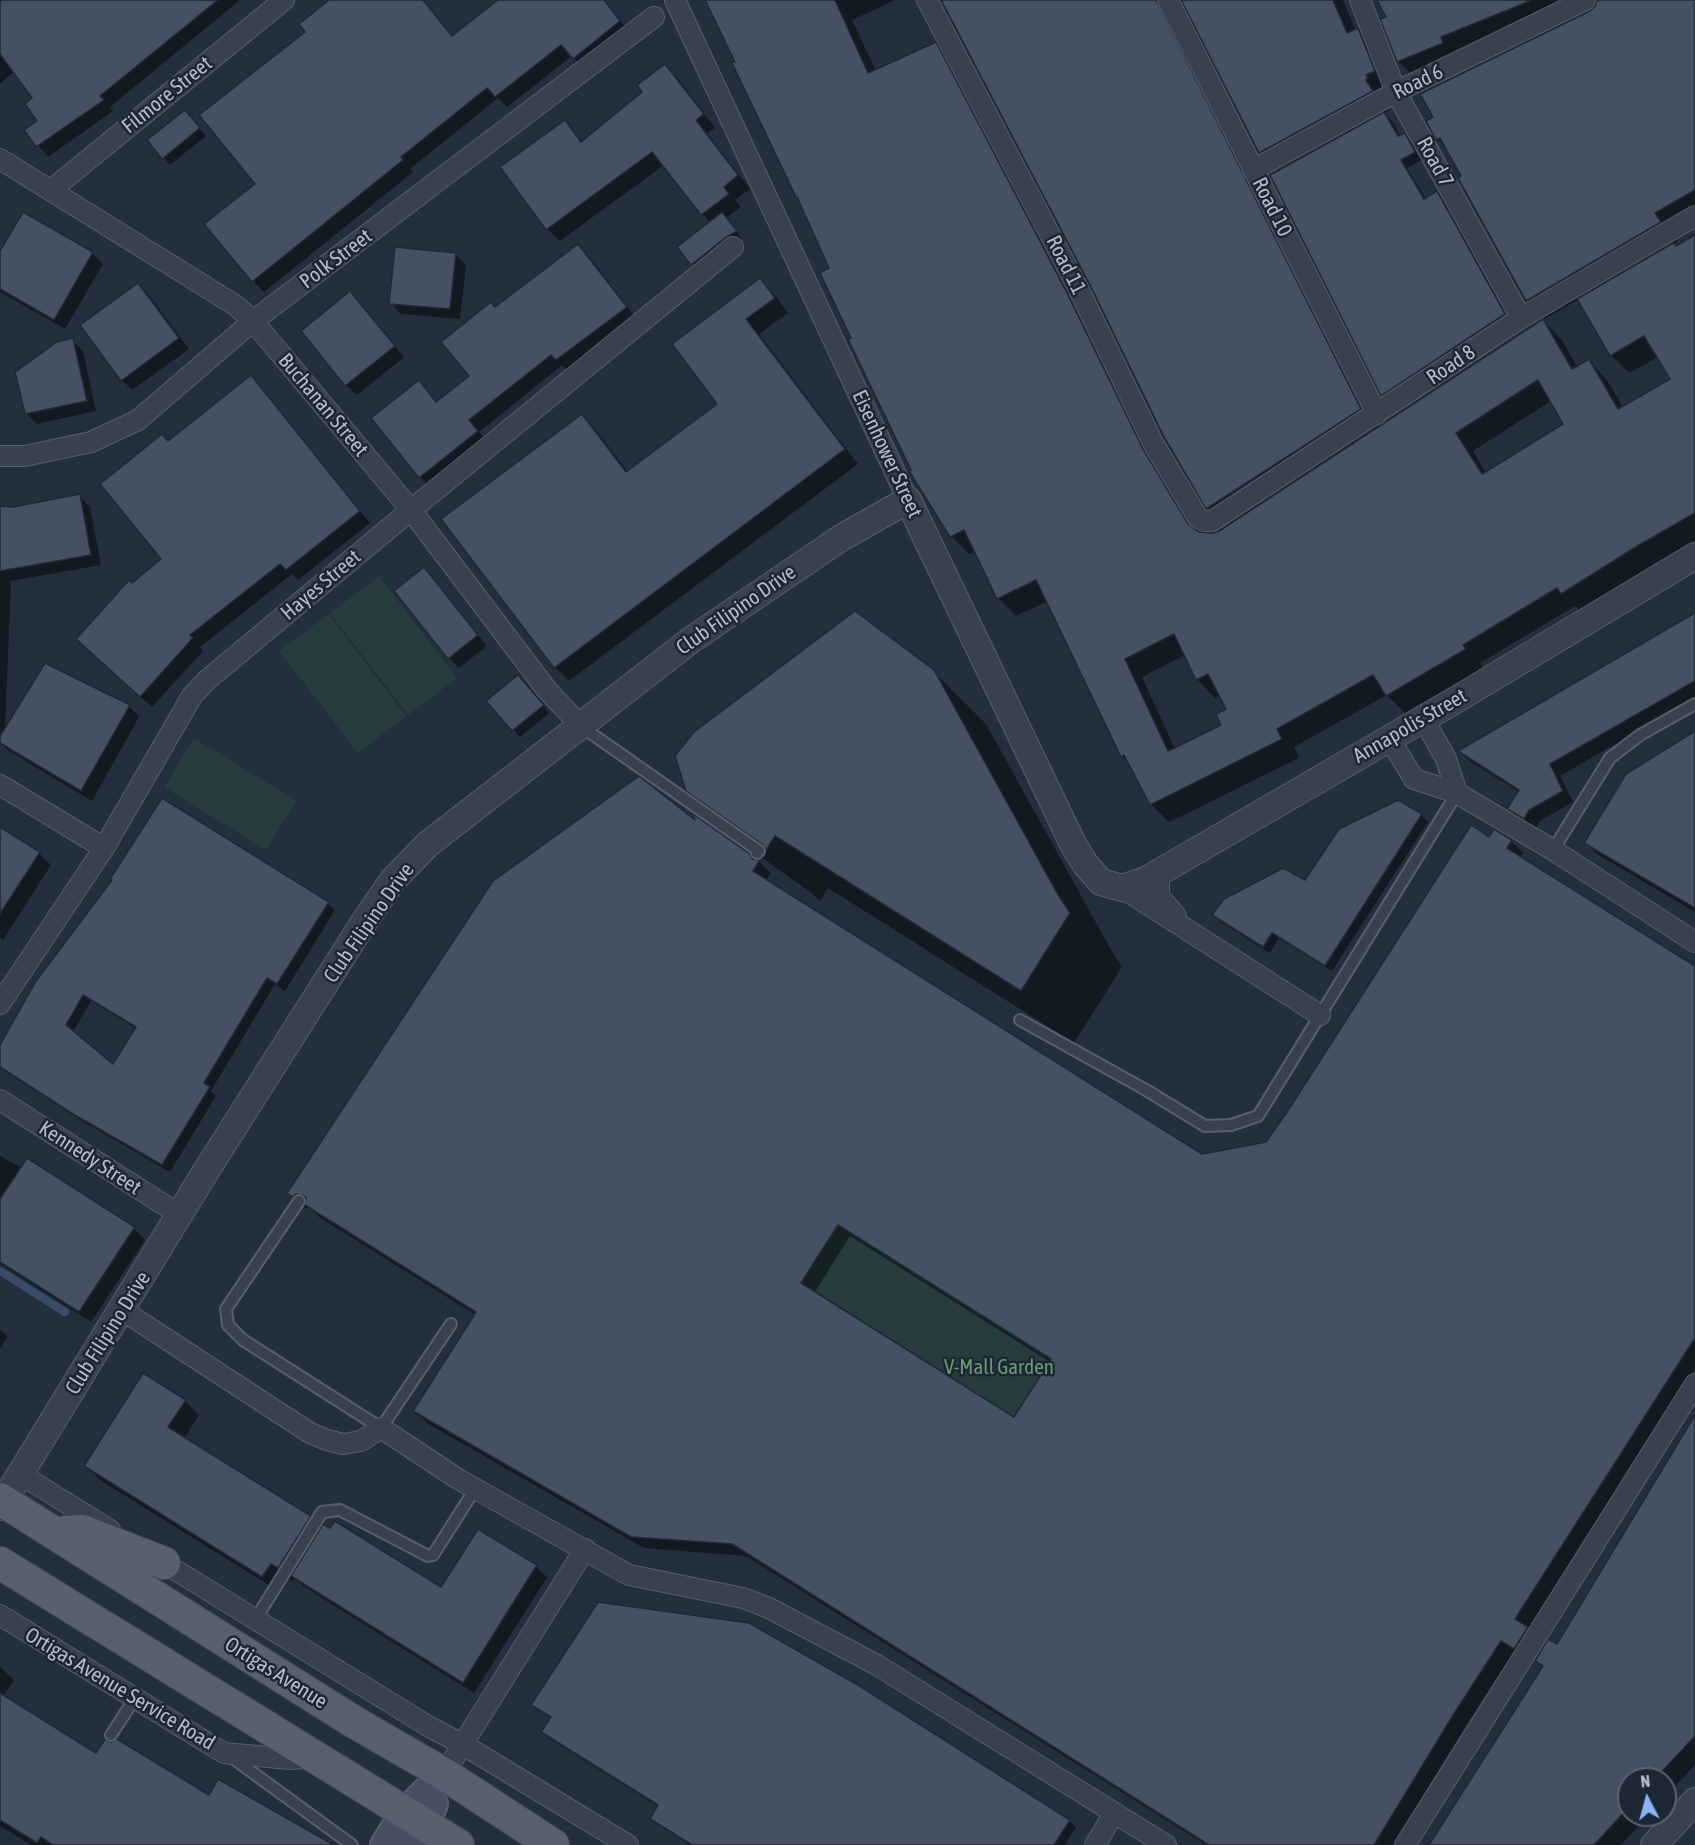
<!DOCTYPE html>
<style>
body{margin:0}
#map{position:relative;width:1695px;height:1845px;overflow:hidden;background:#242f3e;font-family:"Asap Condensed",sans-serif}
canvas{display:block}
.north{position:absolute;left:1617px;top:1767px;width:60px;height:60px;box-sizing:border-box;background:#1d2633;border:2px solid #59626f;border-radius:50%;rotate:354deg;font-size:16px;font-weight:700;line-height:24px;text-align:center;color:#b4bcc9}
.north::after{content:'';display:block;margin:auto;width:21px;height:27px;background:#8ab4f8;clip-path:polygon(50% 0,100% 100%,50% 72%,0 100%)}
</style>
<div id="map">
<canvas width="1695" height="1845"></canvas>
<div class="north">N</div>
</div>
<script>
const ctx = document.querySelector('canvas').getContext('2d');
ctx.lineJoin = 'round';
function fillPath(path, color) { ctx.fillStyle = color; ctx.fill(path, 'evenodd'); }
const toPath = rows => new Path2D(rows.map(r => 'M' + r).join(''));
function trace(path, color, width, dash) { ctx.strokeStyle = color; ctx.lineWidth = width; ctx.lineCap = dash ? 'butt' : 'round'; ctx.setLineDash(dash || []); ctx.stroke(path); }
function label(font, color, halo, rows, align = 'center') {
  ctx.font = font + ' "Asap Condensed",sans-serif'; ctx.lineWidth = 5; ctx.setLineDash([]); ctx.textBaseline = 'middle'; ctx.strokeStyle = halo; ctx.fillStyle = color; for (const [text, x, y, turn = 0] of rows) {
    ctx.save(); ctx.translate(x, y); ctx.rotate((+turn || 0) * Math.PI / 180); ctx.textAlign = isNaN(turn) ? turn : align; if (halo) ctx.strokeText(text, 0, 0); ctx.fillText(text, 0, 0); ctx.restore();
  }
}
fillPath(toPath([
 [379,576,457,678,408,715,330,613],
 [329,614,406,716,358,753,279,651],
 [194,738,297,801,266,850,164,787],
 [838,1225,1051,1359,1014,1417,801,1283]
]), '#263c3f');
fillPath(toPath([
 [0,0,240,0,110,107,113,111,48,157,26,130,39,122,34,98,14,71,0,84],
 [331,0,424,0,453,37,500,0,604,0,630,32,585,69,572,56,507,107,498,98,410,169,413,172,264,292,253,281,257,184,307,32],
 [706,0,895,0,852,20,876,71,935,44,954,62,1161,469,1199,533,1204,535,1219,532,1227,527,1208,508,1165,437,1090,282,945,5,940,0,1343,0,1356,31,1358,30,1376,48,1392,90,1383,98,1390,110,1384,113,1392,121,1401,137,1405,135,1412,142,1422,160,1407,168,1426,199,1437,193,1444,200,1511,322,1390,402,1382,395,1279,171,1260,152,1186,6,1181,7,1175,25,1379,428,1543,321,1561,339,1578,368,1589,361,1607,380,1623,407,1672,380,1658,357,1629,373,1611,355,1579,299,1545,319,1527,301,1463,177,1448,149,1438,139,1592,12,1597,7,1598,0,1695,0,1695,219,1672,231,1678,241,1673,244,1676,248,1695,236,1695,541,1581,612,1575,606,1480,663,1483,668,1405,713,1387,695,1294,747,1299,758,1169,822,1151,804,1131,765,1122,756,1048,601,1016,616,998,598,976,551,969,554,951,536,913,470,854,338,831,269],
 [1551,401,1565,424,1486,473,1473,451],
 [1185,655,1197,679,1215,698,1220,695,1228,710,1223,725,1175,749,1142,677],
 [1379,0,1594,0,1417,79,1398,61,1388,18],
 [665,66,678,78,715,128,707,133,750,189,735,200,741,207,726,218,742,239,732,244,699,271,679,247,710,223,664,165,560,241,547,229,565,122,583,142,645,92],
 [191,119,206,136,170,165,149,140],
 [578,246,589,256,636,318,567,370,562,365,479,432,487,442,430,487,420,477,419,382,437,403,471,376,495,309],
 [92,253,103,264,65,329,0,292,0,254],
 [455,254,466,265,460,319,401,314,391,303],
 [760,280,774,294,788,313,759,334,858,464,569,681,555,667,582,416,596,430,628,472,719,404,674,344],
 [138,285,149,295,189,349,132,390,122,380],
 [350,293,404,357,357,395,346,385],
 [72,340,83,351,96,411,37,424,26,413],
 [262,389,370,523,298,580,292,574,200,647,203,651,152,707,89,650,132,585,164,559],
 [79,496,90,507,101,565,11,581,5,730,129,706,139,717,92,801,9,751,0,742,2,735,0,735,0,508,14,508],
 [424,569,487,646,459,668,449,658],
 [1695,614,1695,698,1560,776,1573,802,1540,821,1536,829,1520,820,1509,809,1519,792,1471,762,1461,752],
 [933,671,986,724,1110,948,1122,967,1074,1043,828,888,820,901,810,892,741,843,687,790],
 [524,684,549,713,520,737,488,701],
 [1695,733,1695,912,1597,854,1586,843],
 [1421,815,1428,822,1332,971,1279,938,1270,953,1220,922,1214,915,1305,882],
 [698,824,749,855,754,860,759,861,771,873,766,881,1202,1156,1266,1143,1490,839,1511,841,1523,853,1520,858,1695,968,1695,1369,1528,1629,1539,1640,1527,1660,1514,1652,1467,1724,1393,1845,1206,1845,746,1556,644,1548,427,1423,415,1411,476,1315,319,1217,309,1206,306,1208,301,1205,289,1192],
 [850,1236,1050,1362,1014,1419,814,1293],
 [0,829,39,853,51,865,3,940,0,938],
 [328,903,335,910,285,991,275,984,211,1091,216,1096,170,1172,82,1121,0,1068,0,1048,38,982],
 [91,1001,137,1029,113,1067,73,1032],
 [0,1156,134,1228,145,1240,91,1322,0,1264],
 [0,1330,8,1336,0,1349],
 [185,1401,199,1415,184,1439,310,1517,322,1529,442,1589,536,1566,547,1577,474,1693,303,1586,295,1578,293,1581,286,1577,277,1590,100,1480,86,1465],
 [1695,1418,1695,1765,1665,1797,1665,1779,1629,1779,1629,1815,1649,1815,1621,1845,1431,1845,1544,1668,1537,1661,1557,1646],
 [0,1667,14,1680,3,1697,97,1755,209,1797,325,1845,31,1845,0,1826],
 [533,1705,1069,1821,1076,1827,1065,1845,690,1845,658,1825,652,1819,659,1807,550,1739,543,1732,551,1719]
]), '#0007');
trace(toPath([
 [0,1271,65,1312]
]), '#394c67', 8);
const building = toPath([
 [0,0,218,0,100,96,104,100,36,147,24,130,37,121,25,104,32,98,0,54,0,0],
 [329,0,423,0,452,36,498,0,604,0,620,21,573,59,561,45,495,97,487,88,401,157,403,160,252,282,204,224,255,184,199,115,305,32,299,24,329,0],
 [705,0,835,0,868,73,936,42,1067,293,1143,449,1188,524,1199,532,1212,533,1219,531,1543,319,1572,369,1589,359,1618,409,1670,379,1644,336,1610,356,1577,299,1673,243,1676,246,1695,235,1695,513,1639,545,1561,594,1557,588,1463,645,1466,649,1386,696,1373,675,1277,729,1282,739,1150,805,1124,755,1121,757,1036,580,997,599,964,530,950,537,909,471,911,470,848,339,851,338,820,273,829,268,797,197,796,197,732,63,735,62,705,0],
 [1538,380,1563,424,1482,474,1456,433,1538,380],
 [1174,634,1196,680,1208,674,1226,709,1216,714,1221,725,1168,751,1125,659,1174,634],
 [941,0,1156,0,1361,409,1206,509,1164,437,1089,283,941,0],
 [1181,0,1333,0,1347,33,1358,28,1375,71,1366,75,1368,78,1366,80,1373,91,1259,153,1181,0],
 [1377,0,1530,0,1530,1,1441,37,1443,43,1397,62,1380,19,1386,17,1377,0],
 [1597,0,1695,0,1695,190,1655,213,1661,222,1526,301,1458,178,1461,176,1440,138,1436,140,1426,121,1433,117,1420,94,1590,11,1595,6,1597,0],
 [665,64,704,114,696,120,738,175,724,187,729,194,701,215,652,152,546,230,500,167,565,120,581,142,642,92,637,85,665,64],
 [185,110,200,128,162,159,147,140,185,110],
 [1384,112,1398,136,1405,133,1415,152,1401,160,1424,199,1437,191,1505,314,1381,396,1270,175,1384,112],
 [23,212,93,252,54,320,0,289,0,251,23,212],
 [722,212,737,231,725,238,691,265,677,247,722,212],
 [578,244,627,307,556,360,551,355,469,420,478,431,419,478,371,418,419,380,436,402,469,376,441,342,491,302,495,307,578,244],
 [395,247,456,253,450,309,389,304,395,247],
 [760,278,775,298,746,319,845,449,554,668,441,519,582,414,626,472,717,404,672,344,760,278],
 [138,283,179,338,121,381,80,325,138,283],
 [350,291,395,346,345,386,301,331,350,291],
 [73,338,87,401,25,414,15,372,57,342,73,338],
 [251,375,360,511,286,570,280,564,190,635,193,638,140,697,76,639,129,580,132,583,161,559,100,484,162,434,168,441,251,375],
 [80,494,91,555,0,571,0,506,13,507,80,494],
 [424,567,478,635,448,659,394,591,424,567],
 [855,611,934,670,1057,893,1070,913,1021,991,775,836,766,850,763,845,686,791,675,756,694,732,855,611],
 [1695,613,1695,681,1550,764,1563,791,1529,810,1524,819,1507,809,1519,790,1458,751,1695,613],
 [45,663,130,705,81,791,0,743,0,736,45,663],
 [518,675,544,705,512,731,486,701,518,675],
 [1695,731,1695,908,1584,843,1626,774,1695,731],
 [639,776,695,820,693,814,750,854,752,859,760,860,753,871,1202,1154,1266,1142,1289,1109,1471,825,1489,837,1494,829,1512,840,1507,848,1695,966,1695,1338,1515,1619,1528,1627,1514,1649,1501,1641,1455,1712,1374,1845,1209,1845,732,1544,631,1537,413,1411,476,1312,305,1205,306,1198,303,1195,296,1194,293,1197,287,1193,493,881,639,776],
 [838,1225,1051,1359,1014,1417,801,1283,838,1225],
 [162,798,329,902,277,984,267,978,204,1083,210,1087,162,1165,73,1114,0,1067,0,1045,36,981,112,880,110,879,162,798],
 [83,995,136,1027,113,1064,66,1025,83,995],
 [1398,800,1422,814,1325,966,1272,933,1263,947,1212,915,1224,899,1283,868,1305,880,1339,829,1398,800],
 [0,827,40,852,0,914,0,827],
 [27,1158,135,1227,79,1312,0,1262,0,1199,27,1158],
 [143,1373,186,1400,168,1427,311,1516,278,1568,271,1564,262,1577,84,1466,143,1373],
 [1695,1415,1695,1736,1655,1779,1629,1779,1629,1807,1594,1845,1429,1845,1543,1666,1535,1661,1548,1639,1557,1644,1695,1415],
 [335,1521,441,1587,478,1529,537,1565,463,1683,291,1576,323,1524,330,1528,335,1521],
 [598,1602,749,1623,858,1685,1070,1820,1054,1845,692,1845,650,1819,658,1805,541,1732,551,1717,531,1705,598,1602],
 [0,1693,96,1753,105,1739,111,1742,117,1739,209,1795,218,1779,334,1845,53,1845,41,1837,37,1843,0,1820,0,1693]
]);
fillPath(building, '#455162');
trace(building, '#1f2835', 1.5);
const service = toPath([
 [582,727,759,851,757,853],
 [1553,850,1610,758,1640,735,1695,704],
 [1020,1020,1146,1090,1205,1126,1231,1125,1258,1116,1457,793],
 [299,1201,226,1309,228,1325,243,1340,381,1428,451,1324],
 [255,1620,322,1512,340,1510,428,1556,433,1555,475,1489],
 [111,1735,135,1698],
 [230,1756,352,1845]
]);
const minor = toPath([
 [675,0,908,500],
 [927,0,1078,288,1153,443,1198,518,1204,521,1212,521,1521,318,1695,216],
 [1168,0,1377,414],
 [1360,0,1396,92,1521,318],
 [0,159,235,305,253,321,411,510,547,690,580,725],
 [1253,170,1396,92,1585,0],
 [51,190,284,0],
 [0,456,25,456,91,442,138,420,253,321,654,17],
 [1423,718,1446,759,1457,793],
 [1389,738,1414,779,1457,793,1553,850,1695,942],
 [0,785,104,848],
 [1159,872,1159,896,1176,916],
 [1122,888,1320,1015],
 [0,1004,104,848,192,696,207,680,411,510,733,247],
 [0,1100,180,1215],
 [122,1310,310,1433,327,1440,343,1444,361,1441,381,1428,458,1479,629,1575,743,1598,769,1608,877,1665,1166,1845],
 [20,1474,110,1530],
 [156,1558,428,1726,462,1744,628,1845],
 [0,1615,224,1753,290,1759,315,1757],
 [444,1774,585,1549],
 [1095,1845,1114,1813],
 [1405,1845,1695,1384]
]);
const tertiary = toPath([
 [0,1507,206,1171,366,919,393,880,428,844,691,640,841,538,908,500,1074,846,1086,865,1101,882,1122,888,1146,880,1454,701,1695,556],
 [1654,1845,1695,1801]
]);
const secondary = toPath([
 [385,1845,404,1814,444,1774],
 [414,1845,425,1826,433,1804]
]);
const primary = toPath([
 [0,1499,354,1722,444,1774,553,1845],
 [66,1532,82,1531,164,1563],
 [0,1563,458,1845]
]);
trace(service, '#565f6c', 14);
trace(minor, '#565f6c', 22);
trace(tertiary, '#565f6c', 28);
trace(secondary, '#565f6c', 32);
trace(primary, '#414a57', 34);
trace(service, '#38414e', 10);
trace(minor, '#38414e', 20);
trace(tertiary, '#38414e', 26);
trace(secondary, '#465061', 28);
trace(primary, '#56606e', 32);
label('21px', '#b4bcc9', '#1d2633', [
 ["Road 6",1418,82,-26],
 ["Filmore Street",167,95,-39],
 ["Road 7",1435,162,61],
 ["Road 10",1272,207,63],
 ["Polk Street",336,259,-37],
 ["Road 11",1066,265,63],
 ["Road 8",1451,365,-34],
 ["Buchanan Street",323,405,50],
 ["Eisenhower Street",887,454,65],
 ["Hayes Street",321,585,-40],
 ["Club Filipino Drive",736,610,-35],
 ["Annapolis Street",1410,726,-30],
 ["Club Filipino Drive",369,923,-55],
 ["Kennedy Street",90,1158,33],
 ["Club Filipino Drive",108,1333,-58],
 ["Ortigas Avenue",276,1673,32],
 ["Ortigas Avenue Service Road",120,1689,31]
]);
label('21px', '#6b9a76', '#1d2633', [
 ["V-Mall Garden",999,1367]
]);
</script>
